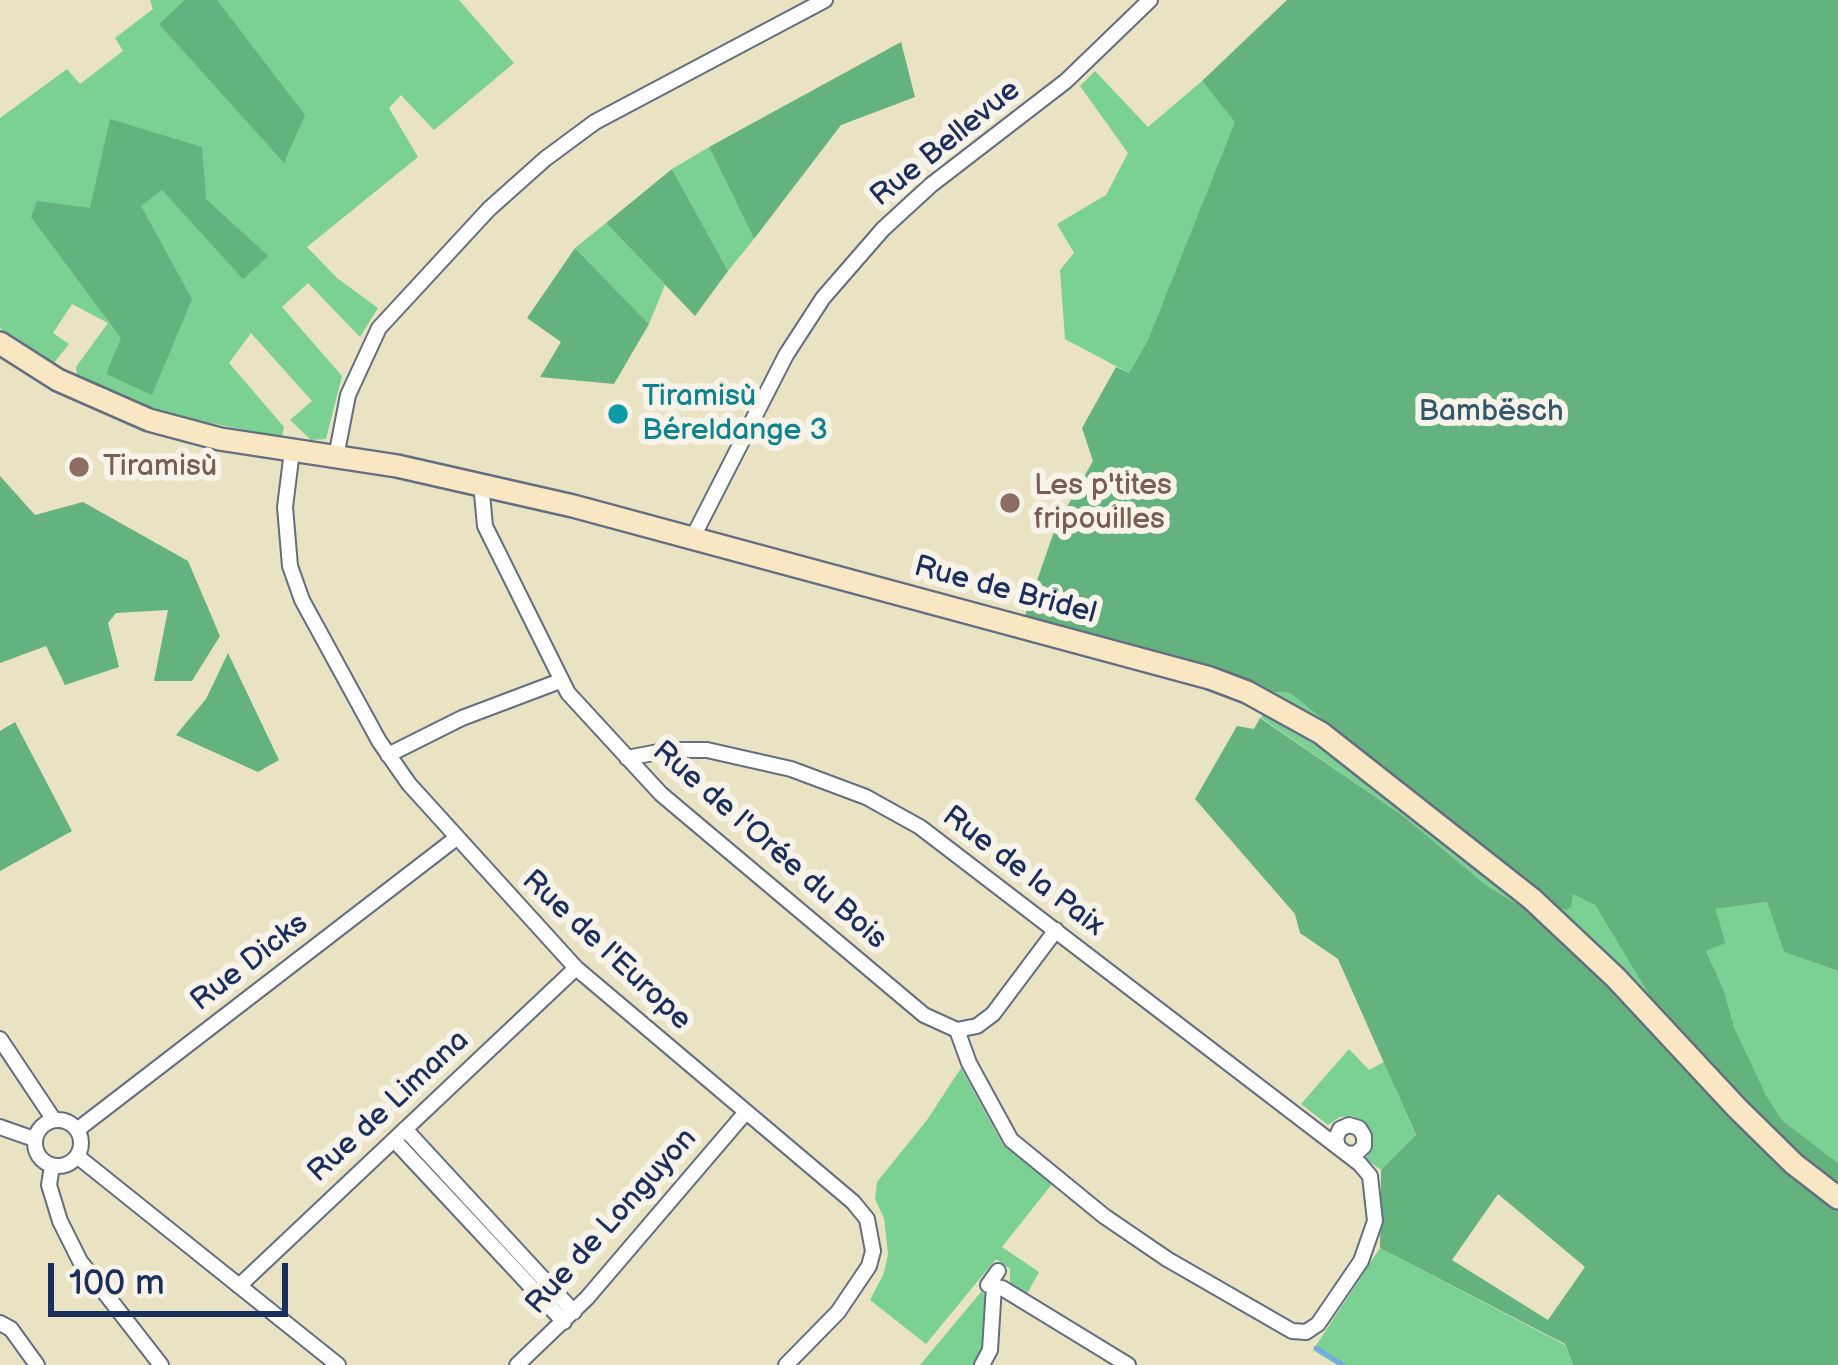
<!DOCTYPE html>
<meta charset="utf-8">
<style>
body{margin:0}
#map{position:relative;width:1838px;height:1365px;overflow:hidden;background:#e9e3c3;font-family:"Balsamiq Sans",sans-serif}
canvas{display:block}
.scale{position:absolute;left:48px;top:1263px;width:240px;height:54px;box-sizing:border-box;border:6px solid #1b2f5e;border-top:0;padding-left:15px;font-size:36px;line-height:42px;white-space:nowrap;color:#1b2f5e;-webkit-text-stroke:9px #f7f3e8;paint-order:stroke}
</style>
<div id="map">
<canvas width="1838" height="1365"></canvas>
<div class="scale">100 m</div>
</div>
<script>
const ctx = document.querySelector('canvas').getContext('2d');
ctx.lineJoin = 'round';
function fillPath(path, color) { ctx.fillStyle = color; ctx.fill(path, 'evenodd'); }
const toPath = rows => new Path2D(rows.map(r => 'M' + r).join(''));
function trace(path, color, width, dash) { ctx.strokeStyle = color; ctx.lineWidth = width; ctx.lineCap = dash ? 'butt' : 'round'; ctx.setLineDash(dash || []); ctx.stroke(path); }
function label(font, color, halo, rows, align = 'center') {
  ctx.font = font + ' "Balsamiq Sans",sans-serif'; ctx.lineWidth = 12; ctx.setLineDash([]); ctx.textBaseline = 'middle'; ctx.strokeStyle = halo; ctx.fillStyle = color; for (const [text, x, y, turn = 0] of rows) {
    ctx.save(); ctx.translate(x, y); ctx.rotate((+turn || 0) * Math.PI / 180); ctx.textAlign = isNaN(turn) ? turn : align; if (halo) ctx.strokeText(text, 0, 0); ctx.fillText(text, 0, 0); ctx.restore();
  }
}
fillPath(toPath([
 [150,0,459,0,514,63,434,130,401,95,389,108,418,157,307,247,337,278,378,308,360,337,308,283,282,307,342,376,326,439,311,440,290,420,312,401,251,333,229,363,284,427,282,437,190,419,147,406,77,376,76,367,108,323,72,304,53,333,69,344,53,364,0,328,0,118,67,69,80,84,123,51,115,38,153,9],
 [1095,71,1148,127,1202,81,1236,122,1148,340,1129,373,1065,339,1060,270,1074,253,1057,224,1106,195,1128,153,1080,86],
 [709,147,754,239,728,271,672,169],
 [606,223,665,285,649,324,575,248],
 [1273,692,1290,693,1556,907,1572,893,1595,905,1654,1001,1838,1186,1838,1211,1787,1171,1729,1116,1593,971,1524,908,1486,885,1402,815,1261,718],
 [1767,902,1784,952,1838,971,1838,1163,1782,1120,1766,1095,1734,1027,1724,990,1706,951,1726,942,1714,909],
 [1349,1049,1369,1070,1384,1062,1416,1136,1381,1170,1366,1159,1373,1139,1364,1121,1352,1116,1340,1117,1328,1125,1301,1104],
 [961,1068,1003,1145,1052,1184,1002,1247,1039,1272,1027,1294,1015,1288,1010,1283,1010,1269,996,1259,926,1344,870,1300,884,1273,888,1254,884,1218,875,1199,877,1182,927,1120],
 [1380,1248,1565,1345,1573,1365,1337,1365,1313,1350],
 [981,1292,987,1296,983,1349,974,1365,920,1365]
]), '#7bd093');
fillPath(toPath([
 [185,0,217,0,305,115,284,163,159,24],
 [1287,0,1838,0,1838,971,1784,952,1767,902,1715,909,1726,943,1706,951,1724,990,1734,1027,1766,1095,1782,1120,1838,1163,1838,1186,1745,1103,1653,1001,1595,905,1573,894,1571,907,1566,910,1556,907,1290,693,1273,692,1245,680,1024,618,1056,526,1093,461,1082,428,1116,367,1129,373,1148,340,1235,122,1202,81],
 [901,42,915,97,841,125,754,239,709,147],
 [110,119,202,147,206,199,268,256,243,279,162,190,141,206,192,299,152,395,106,374,121,338,31,217,37,201,90,208],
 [672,169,728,271,695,316,606,223],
 [575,248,649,324,614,384,540,377,561,342,527,318],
 [0,476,35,515,83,502,188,561,220,636,192,681,154,681,168,610,116,613,108,623,119,667,65,685,46,646,0,663],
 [228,653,279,760,258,772,176,735,206,699],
 [1260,718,1402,815,1486,885,1524,908,1593,971,1729,1116,1787,1171,1838,1211,1838,1365,1573,1365,1565,1344,1380,1248,1381,1170,1416,1135,1338,959,1300,933,1295,914,1195,799,1237,726,1254,729],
 [1498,1194,1585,1267,1548,1320,1452,1260],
 [15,722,72,831,0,871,0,731]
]), '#64b27d');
trace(toPath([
 [1316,1348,1343,1365]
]), '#73ace3', 4.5);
const minor = toPath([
 [292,451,285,507,290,566,302,600,379,741,409,784,576,968,853,1202,867,1219,873,1251,869,1266,838,1312,786,1365],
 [336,457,348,395,379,328,489,209,545,159,595,122,825,0],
 [481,483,485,526,568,693,661,794,924,1015,957,1030,977,1026,993,1014,1056,930],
 [693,537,786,355,823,298,883,229,931,185,1066,81,1150,0],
 [388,755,462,718,560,681],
 [627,758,669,750,707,750,791,769,866,797,920,827,1360,1164,1370,1176,1375,1221,1361,1261,1318,1324,1306,1332,1292,1331,1167,1259,1104,1216,1011,1140,969,1063,957,1030],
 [0,1039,54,1120],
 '35 1143a23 23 0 1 1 46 0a23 23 0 1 1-46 0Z',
 [0,1127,34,1139],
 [405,1129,574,1312],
 [77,1130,455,839],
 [394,1140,564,1322],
 [1338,1147,1336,1138,1340,1129,1349,1125,1359,1128,1364,1136,1364,1146,1357,1153,1347,1154],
 [77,1156,338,1365],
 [52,1166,49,1185,60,1221,80,1261,161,1365],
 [998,1271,988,1285,1002,1288,1128,1365],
 [239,1286,576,968],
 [0,1323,11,1329,37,1365],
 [517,1365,587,1298,746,1112],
 [982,1365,990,1350,994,1286]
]);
const secondary = toPath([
 [0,343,58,380,149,420,220,439,397,466,573,506,1210,678,1247,692,1321,733,1532,899,1616,978,1737,1108,1794,1164,1838,1198]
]);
trace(minor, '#636e81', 18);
trace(secondary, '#636e81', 26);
trace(minor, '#fff', 14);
trace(secondary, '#f9e7c3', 21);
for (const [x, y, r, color] of [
 [618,414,12,"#0f9aa8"],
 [79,467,12,"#8d6e63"],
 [1010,503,12,"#8d6e63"]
]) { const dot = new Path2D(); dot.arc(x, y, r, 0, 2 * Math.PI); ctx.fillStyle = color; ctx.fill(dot); trace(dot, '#f7f3e8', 4.5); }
label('30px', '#1b2f5e', '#f7f3e8', [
 ["Rue Bellevue",946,144,-39],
 ["Rue de Bridel",1005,591,15],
 ["Rue de l'Orée du Bois",769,846,41],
 ["Rue de la Paix",1023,872,37],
 ["Rue de l'Europe",606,951,43],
 ["Rue Dicks",250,963,-38],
 ["Rue de Limana",389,1107,-43],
 ["Rue de Longuyon",612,1222,-48]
]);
label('30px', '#0d838f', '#f7f3e8', [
 ["Tiramisù",642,397],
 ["Béreldange 3",642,431]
], 'left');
label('30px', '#33576b', '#f7f3e8', [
 ["Bambësch",1491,412]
]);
label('30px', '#785e54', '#f7f3e8', [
 ["Tiramisù",103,467],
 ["Les p'tites",1034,486],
 ["fripouilles",1034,520]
], 'left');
</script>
